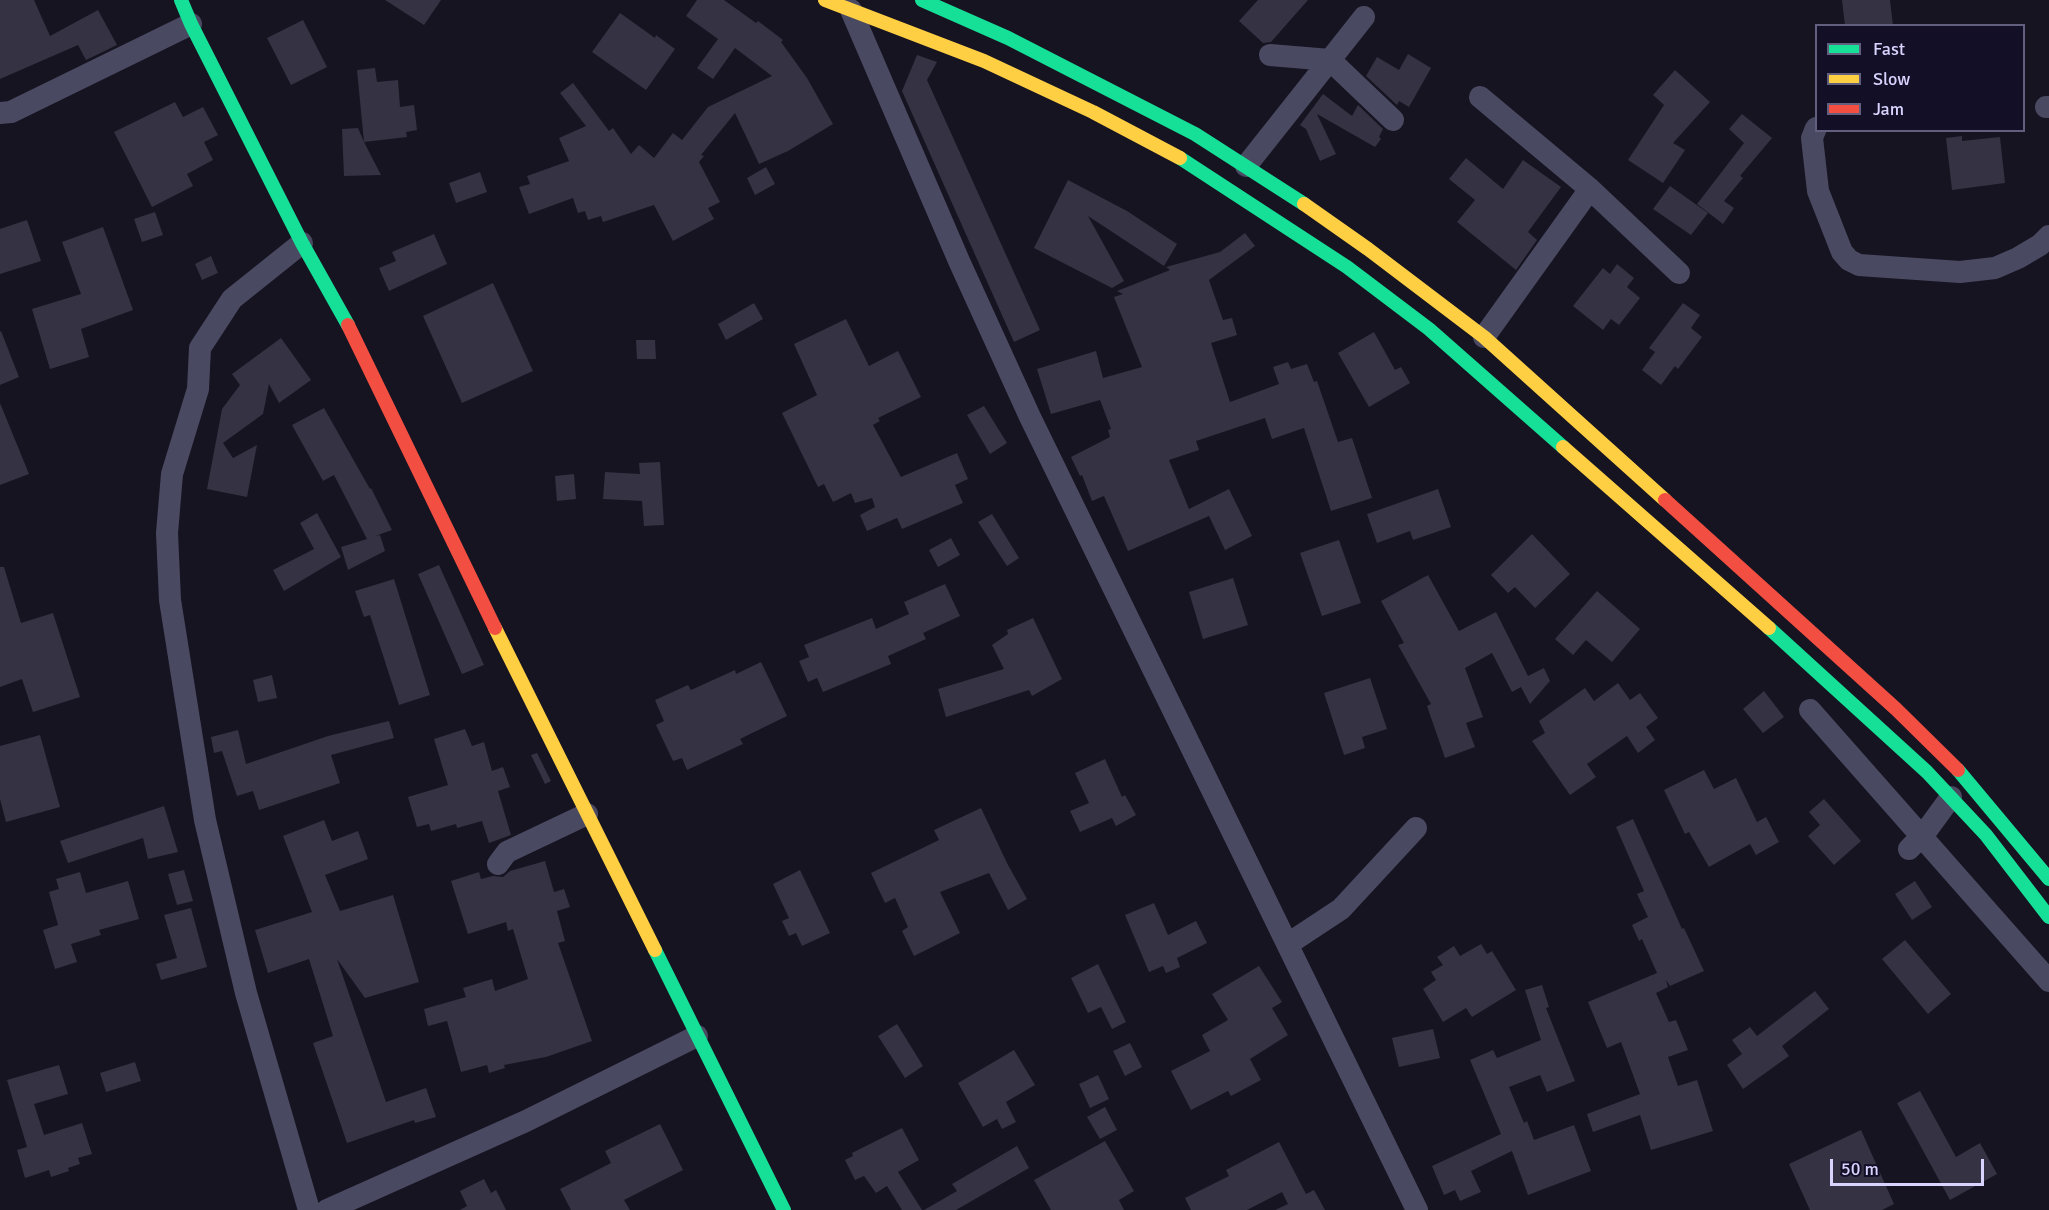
<!DOCTYPE html>
<style>
body{margin:0}
#map{position:relative;width:2049px;height:1210px;overflow:hidden;background:#161421;font-family:Signika,sans-serif}
canvas{display:block}
.legend{position:absolute;left:1815px;top:24px;width:210px;height:108px;box-sizing:border-box;background:#130f26;border:2px solid #625e7d;margin:0;padding:8px 10px;list-style:none;font-size:18px;color:#d9d4ff}
.legend li{display:flex;align-items:center;gap:12px;height:30px}
.legend b{width:30px;border:2px solid #625e7d}
.scale{position:absolute;left:1830px;top:1159px;width:154px;height:27px;box-sizing:border-box;border:3px solid #d9d4ff;border-top:0;padding-left:8px;font-size:18px;line-height:21px;white-space:nowrap;color:#d9d4ff;-webkit-text-stroke:4px #130f26;paint-order:stroke}
</style>
<div id="map">
<canvas width="2049" height="1210"></canvas>
<ul class="legend">
<li><b style="height:8px;background:#16e098"></b>Fast</li>
<li><b style="height:8px;background:#ffcf43"></b>Slow</li>
<li><b style="height:8px;background:#f24e42"></b>Jam</li>
</ul>
<div class="scale">50 m</div>
</div>
<script>
const ctx = document.querySelector('canvas').getContext('2d');
ctx.lineJoin = 'round';
function fillPath(path, color) { ctx.fillStyle = color; ctx.fill(path, 'evenodd'); }
const toPath = rows => new Path2D(rows.map(r => 'M' + r).join(''));
function trace(path, color, width, dash) { ctx.strokeStyle = color; ctx.lineWidth = width; ctx.lineCap = dash ? 'butt' : 'round'; ctx.setLineDash(dash || []); ctx.stroke(path); }
fillPath(toPath([
 [0,0,34,0,50,36,98,10,117,45,86,60,78,45,0,79],
 [385,0,441,0,424,25],
 [697,0,724,0,756,23,758,21,783,40,781,42,807,78,833,124,788,151,759,164,735,113,701,155,704,156,699,162,720,202,708,208,714,219,673,241,654,205,603,222,601,216,588,220,585,211,578,213,573,198,529,214,519,187,530,184,527,176,569,161,559,138,586,126,560,93,573,83,609,131,613,128,631,154,639,145,654,158,673,133,682,140,708,107,772,76,735,48,713,79,697,68,718,39,686,16],
 [1258,0,1308,0,1271,42,1263,43,1239,21],
 [1842,0,1890,0,1893,26,1845,26],
 [620,13,655,38,656,35,675,49,646,90,592,52],
 [303,20,327,67,291,85,267,38],
 [1408,54,1431,68,1409,107,1399,101,1397,105,1366,76,1377,57,1399,70],
 [917,55,937,62,927,80,1040,330,1014,342,902,91],
 [375,68,377,82,398,80,400,107,414,105,417,130,406,132,407,137,364,142,381,175,344,176,342,129,358,128,364,142,357,70],
 [1675,70,1710,102,1673,143,1685,150,1663,183,1628,160,1664,105,1653,95],
 [1323,94,1352,116,1358,105,1383,129,1379,137,1381,139,1375,147,1317,114,1336,154,1320,161,1306,129,1300,125],
 [175,102,183,117,203,107,218,135,204,142,213,160,187,174,193,186,152,207,114,132],
 [1742,114,1772,138,1740,176,1743,178,1724,201,1734,208,1723,224,1697,204,1744,143,1729,129],
 [1962,136,1962,141,2000,137,2005,183,1952,190,1946,138],
 [1466,158,1503,189,1523,160,1561,187,1528,232,1537,240,1516,270,1457,222,1475,200,1449,179],
 [766,167,775,184,755,195,747,178],
 [480,172,487,192,456,203,449,183],
 [1068,180,1127,211,1177,244,1164,266,1088,216,1124,281,1112,288,1034,248],
 [1670,186,1708,213,1691,235,1653,209],
 [155,212,163,235,142,242,134,219],
 [27,220,41,261,0,274,0,229],
 [103,227,133,310,81,329,89,357,50,369,32,309,81,294,62,242],
 [1245,233,1255,246,1209,280,1223,320,1232,318,1237,335,1211,343,1230,402,1279,384,1273,367,1288,362,1291,369,1307,364,1314,382,1317,381,1338,442,1352,438,1372,498,1331,511,1304,428,1272,439,1265,418,1196,441,1199,450,1169,460,1189,509,1229,489,1252,536,1225,550,1209,516,1128,551,1104,496,1092,501,1082,475,1080,476,1071,457,1110,437,1108,430,1111,429,1100,400,1051,414,1037,369,1096,351,1103,378,1142,367,1114,297,1123,294,1117,291,1170,270,1166,267,1220,252],
 [434,234,447,264,389,291,379,268,396,261,392,252],
 [211,256,218,273,202,280,195,264],
 [1617,264,1634,278,1627,287,1640,298,1619,325,1611,319,1603,330,1573,306,1603,268,1610,274],
 [493,283,533,371,462,403,423,316],
 [754,303,763,319,726,340,718,324],
 [1683,303,1700,315,1691,328,1702,337,1678,369,1675,366,1661,385,1642,370,1655,352,1649,348],
 [846,319,869,366,898,351,921,397,878,418,880,421,873,425,901,477,957,453,968,479,955,485,963,503,902,529,897,518,867,531,860,515,875,507,872,498,855,503,851,493,833,502,824,484,818,487,782,413,817,395,794,344],
 [1,331,19,377,0,385,0,332],
 [1374,332,1395,370,1401,367,1410,383,1369,407,1338,353],
 [281,338,311,380,279,403,269,384,263,414,223,443,233,458,257,445,247,497,207,489,222,409,240,385,232,374],
 [636,340,655,340,656,359,637,359],
 [0,403,29,474,0,485],
 [984,406,1007,443,990,454,967,415],
 [324,408,370,489,371,488,392,530,375,536,380,535,385,551,348,570,341,547,367,539,334,475,323,481,292,425],
 [660,462,664,525,644,526,642,501,603,499,605,472,640,474,639,463],
 [574,474,576,499,557,501,555,476],
 [1438,489,1451,527,1413,540,1410,531,1377,543,1367,514],
 [317,513,341,557,284,591,273,570,314,549,300,523],
 [992,514,1019,558,1007,566,978,522],
 [1532,534,1570,574,1535,608,1515,587,1508,593,1491,575],
 [951,538,960,555,938,567,929,550],
 [1339,540,1361,603,1322,616,1300,553],
 [439,565,484,665,462,674,418,574],
 [0,567,4,567,21,623,53,613,80,697,33,712,22,679,0,687],
 [1428,575,1459,631,1496,612,1528,676,1544,668,1550,681,1530,704,1521,687,1512,692,1492,653,1465,668,1483,717,1466,723,1475,747,1445,758,1427,706,1431,704,1398,645,1404,643,1381,601],
 [1233,578,1248,625,1203,639,1189,592],
 [394,579,430,695,399,705,370,615,364,617,355,591],
 [945,584,960,616,923,633,926,639,888,656,891,664,823,692,817,678,808,682,799,661,809,657,804,645,872,618,876,629,909,614,904,602],
 [1597,591,1640,629,1612,662,1586,640,1573,655,1555,639],
 [1033,618,1062,679,1032,696,1029,690,946,717,938,689,1004,669,992,645,1008,634,1007,630],
 [761,662,787,716,740,739,743,744,687,770,682,758,673,761,656,725,664,721,655,700,688,685,691,690,735,670,736,674],
 [272,675,277,698,258,702,253,680],
 [1370,678,1387,729,1362,737,1365,748,1344,755,1324,693],
 [1618,683,1630,700,1640,693,1658,718,1646,727,1655,740,1638,753,1627,736,1587,764,1596,777,1570,795,1532,741,1545,733,1539,721,1585,688,1594,701],
 [1764,691,1784,717,1763,733,1743,709],
 [389,721,394,738,331,755,340,783,259,810,253,791,237,796,222,751,214,753,211,737,238,730,246,764,328,736],
 [465,729,472,746,484,742,492,771,503,767,510,787,498,791,511,835,489,843,482,821,457,828,456,824,431,831,429,824,417,827,408,797,448,785,434,739],
 [40,735,60,807,6,822,0,799,0,746],
 [537,753,551,781,545,784,531,755],
 [1105,759,1122,797,1125,795,1136,815,1116,826,1112,818,1080,832,1070,811,1089,803,1075,773],
 [1704,770,1714,789,1736,778,1757,822,1766,817,1779,842,1756,855,1750,844,1709,867,1689,832,1685,834,1664,790],
 [1824,799,1861,841,1834,865,1808,836,1820,825,1809,812],
 [164,806,178,852,148,859,143,838,68,863,60,841],
 [981,808,1007,863,1027,899,1008,910,989,873,940,892,960,933,914,956,902,931,908,927,895,898,885,903,871,873,939,840,934,830],
 [1633,819,1682,929,1684,928,1704,971,1670,986,1666,980,1668,987,1656,993,1669,1022,1676,1020,1688,1050,1668,1057,1678,1086,1697,1080,1713,1131,1651,1150,1640,1115,1593,1132,1587,1114,1640,1094,1621,1042,1607,1048,1588,1002,1657,973,1642,939,1639,941,1632,925,1648,917,1637,894,1644,891,1616,827],
 [324,820,332,841,358,831,368,859,325,875,340,911,393,895,419,982,365,998,337,959,386,1102,426,1088,436,1117,415,1123,414,1120,347,1143,313,1043,333,1036,309,959,268,973,255,930,312,912,283,836],
 [545,861,554,892,564,889,570,907,557,911,565,941,558,943,592,1041,546,1057,504,1065,505,1068,489,1073,487,1065,461,1072,447,1021,428,1026,424,1009,466,997,463,988,492,979,495,991,528,979,513,929,508,931,506,922,468,934,451,881,479,872,481,879,493,876,503,877,510,871],
 [184,870,193,901,177,905,168,874],
 [800,870,830,933,802,946,796,933,789,936,782,921,789,918,773,884],
 [80,872,86,893,128,881,139,919,99,930,101,935,71,944,77,962,55,969,43,930,58,925,49,892,59,889,56,879],
 [1915,881,1932,907,1912,920,1895,894],
 [1154,903,1168,935,1196,921,1207,943,1177,958,1180,967,1166,973,1163,966,1149,972,1125,915],
 [191,908,207,967,161,980,156,964,177,958,164,915],
 [1905,940,1951,994,1928,1014,1882,959],
 [1481,944,1487,954,1492,951,1516,990,1472,1017,1466,1008,1443,1022,1423,989,1436,980,1431,972,1443,965,1437,957,1454,946,1460,956],
 [1098,964,1126,1022,1112,1029,1101,1007,1088,1013,1071,978],
 [1259,966,1282,1002,1272,1008,1288,1035,1250,1059,1261,1080,1231,1096,1228,1091,1191,1110,1171,1071,1210,1051,1202,1035,1228,1020,1212,994],
 [1542,985,1549,1007,1546,1008,1575,1081,1547,1092,1540,1075,1509,1087,1524,1123,1527,1121,1534,1140,1574,1125,1591,1171,1528,1195,1512,1151,1471,1171,1481,1192,1460,1201,1455,1190,1444,1195,1432,1166,1501,1134,1470,1060,1493,1050,1497,1058,1541,1040,1525,990],
 [1815,991,1829,1009,1782,1046,1789,1056,1743,1089,1727,1065,1742,1054,1732,1040,1750,1027,1757,1036],
 [897,1024,923,1066,905,1078,878,1036],
 [1433,1029,1440,1058,1399,1067,1392,1038],
 [1130,1043,1142,1067,1125,1076,1113,1051],
 [1014,1050,1035,1085,1006,1102,1016,1122,1002,1129,997,1119,983,1127,958,1083],
 [135,1062,141,1081,106,1092,100,1073],
 [59,1065,68,1094,34,1104,44,1135,82,1123,92,1154,78,1158,80,1164,68,1168,69,1171,51,1177,49,1170,25,1178,17,1150,27,1147,7,1080],
 [1098,1075,1109,1099,1090,1108,1079,1084],
 [1920,1091,1956,1157,1980,1143,1997,1174,1950,1200,1897,1103],
 [1105,1107,1117,1130,1100,1139,1087,1117],
 [660,1124,683,1170,624,1200,630,1210,571,1210,560,1189,611,1163,605,1151],
 [902,1128,919,1160,898,1172,922,1210,902,1210,887,1186,876,1193,864,1176,855,1180,845,1160,853,1156,852,1153],
 [1861,1130,1894,1204,1882,1210,1810,1210,1789,1164],
 [1105,1141,1134,1191,1119,1200,1124,1210,1051,1210,1034,1180],
 [1279,1142,1306,1194,1314,1190,1325,1210,1275,1210,1288,1204,1282,1192,1247,1210,1191,1210,1185,1198,1229,1176,1226,1170],
 [1017,1146,1029,1168,956,1210,924,1210,957,1191,952,1184],
 [484,1179,491,1193,496,1190,506,1210,460,1210,467,1206,460,1191]
]), '#343243');
trace(toPath([
 [851,10,959,261,1030,417,1417,1210],
 [1270,55,1330,60,1393,120],
 [1480,97,1590,189,1679,273],
 [2046,107,2049,107],
 [0,113,11,112,191,24],
 [1816,128,1812,138,1818,191,1842,252,1849,260,1859,265,1960,272,1995,268,2018,258,2040,245,2049,236],
 [1246,166,1364,17],
 [302,243,232,299,200,348,198,389,172,474,167,533,170,600,205,820,246,993,309,1210],
 [1484,337,1590,189],
 [1810,710,2049,981],
 [1909,849,1924,834,1951,797],
 [498,864,507,852,587,814],
 [1288,944,1341,909,1416,828],
 [327,1210,526,1121,697,1036]
]), '#4a4962', 22);
trace(toPath([
 [181,0,191,24,302,243,348,325],
 [922,0,1008,38,1195,134,1304,204],
 [1180,158,1347,267,1429,329,1563,447],
 [1769,628,1927,772,1986,835,2049,917],
 [1958,770,2049,879],
 [655,950,784,1210]
]), '#16e098', 14);
trace(toPath([
 [825,0,984,61,1093,112,1180,158],
 [1304,204,1368,249,1484,337,1665,500],
 [1563,447,1769,628],
 [495,628,655,950]
]), '#ffcf43', 14);
trace(toPath([
 [348,325,495,628],
 [1665,500,1896,709,1958,770]
]), '#f24e42', 14);
</script>
